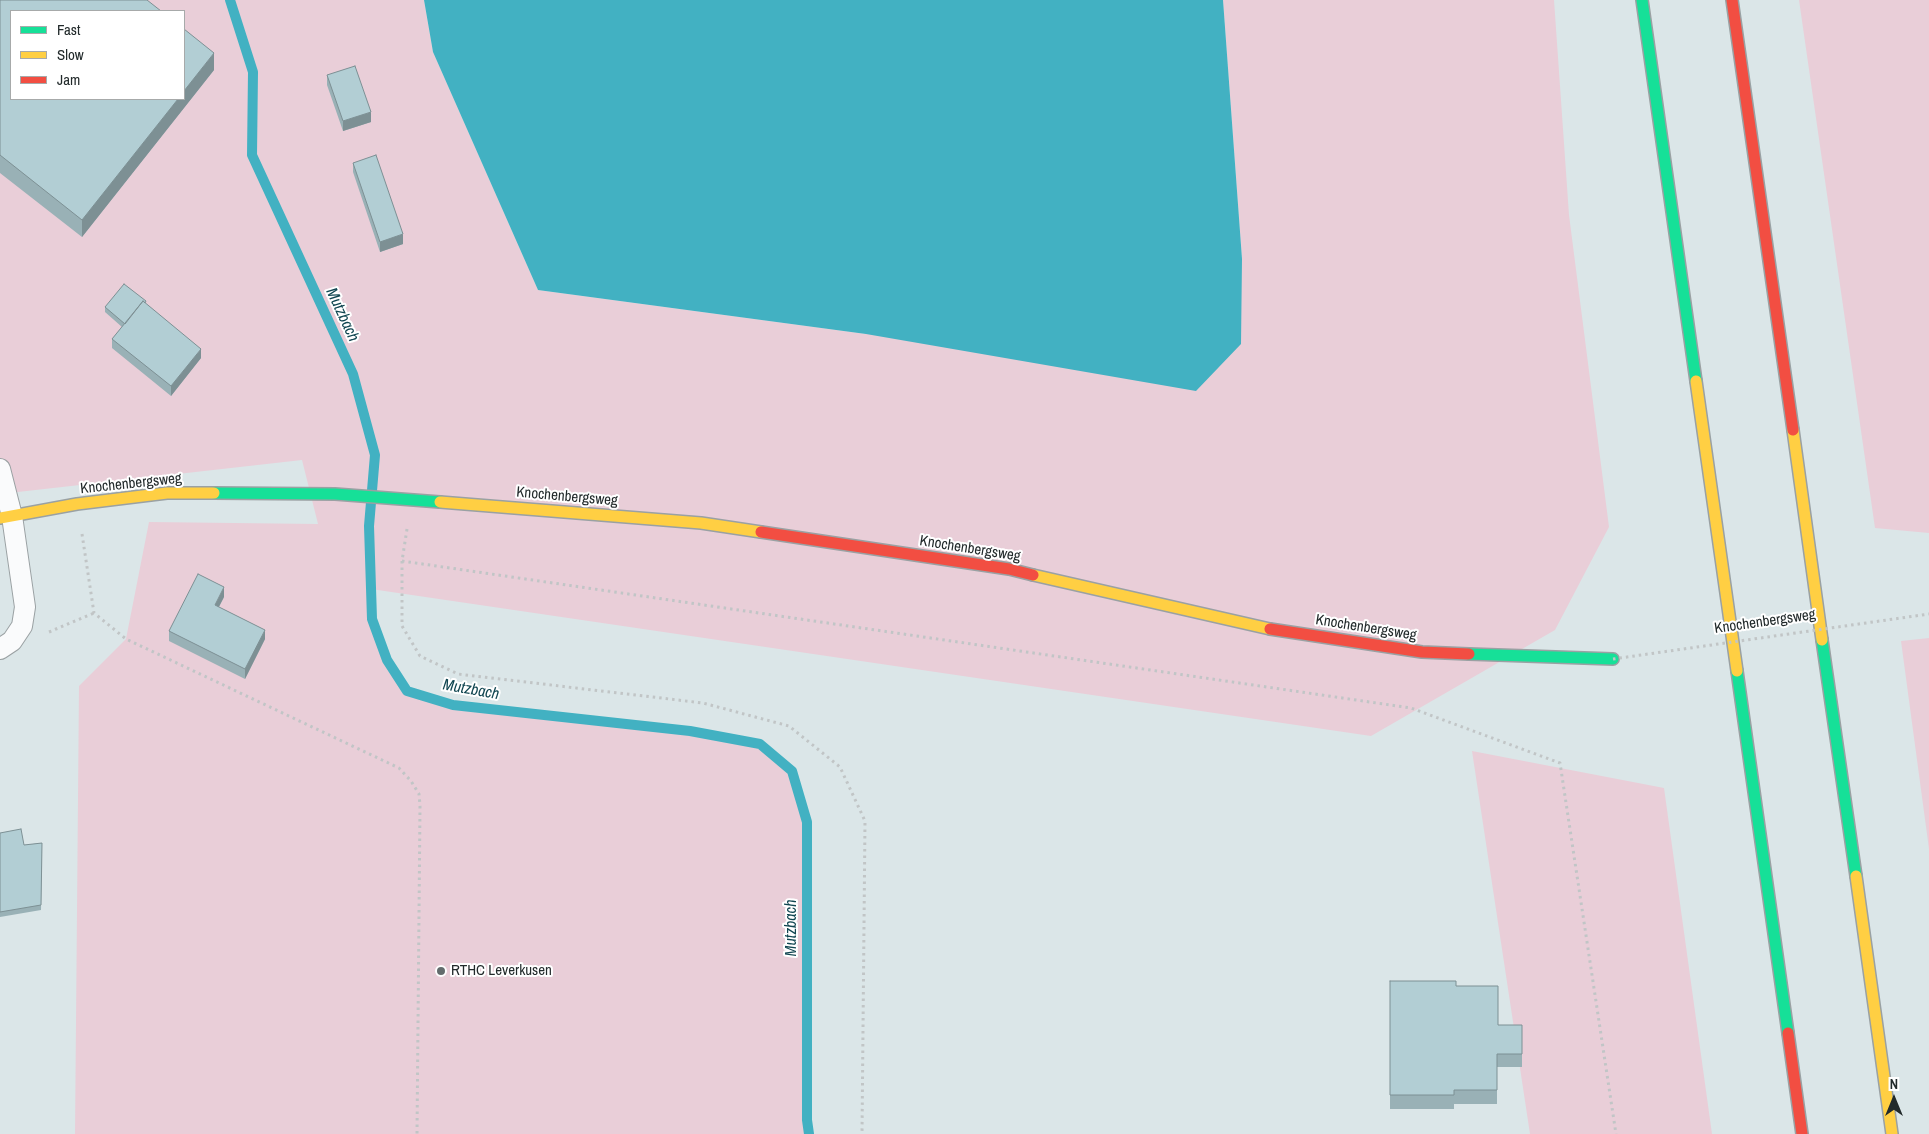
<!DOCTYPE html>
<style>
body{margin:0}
#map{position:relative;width:1929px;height:1134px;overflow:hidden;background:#dbe6e8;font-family:"Archivo Narrow",sans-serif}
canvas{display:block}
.legend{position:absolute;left:10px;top:10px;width:175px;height:90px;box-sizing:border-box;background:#fff;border:1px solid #a7aaaa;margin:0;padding:6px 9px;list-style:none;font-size:15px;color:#222a2b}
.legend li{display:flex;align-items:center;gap:10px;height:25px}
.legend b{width:25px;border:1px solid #a7aaaa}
.north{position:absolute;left:1869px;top:1074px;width:50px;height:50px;-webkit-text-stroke:4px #fff;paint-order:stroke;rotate:0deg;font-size:14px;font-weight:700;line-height:20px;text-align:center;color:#222a2b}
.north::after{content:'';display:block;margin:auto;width:18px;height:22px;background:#222a2b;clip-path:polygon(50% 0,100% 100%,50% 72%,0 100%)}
</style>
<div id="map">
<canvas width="1929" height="1134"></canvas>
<ul class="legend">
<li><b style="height:6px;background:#16e098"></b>Fast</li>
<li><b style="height:6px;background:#ffcf43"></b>Slow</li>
<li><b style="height:6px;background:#f24e42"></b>Jam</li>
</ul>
<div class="north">N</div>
</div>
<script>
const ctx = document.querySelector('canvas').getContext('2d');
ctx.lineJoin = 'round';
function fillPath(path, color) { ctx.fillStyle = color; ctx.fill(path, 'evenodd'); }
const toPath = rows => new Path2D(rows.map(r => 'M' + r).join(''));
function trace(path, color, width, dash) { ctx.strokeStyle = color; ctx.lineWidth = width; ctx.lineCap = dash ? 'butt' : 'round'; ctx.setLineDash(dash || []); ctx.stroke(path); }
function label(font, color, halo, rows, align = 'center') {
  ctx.font = font + ' "Archivo Narrow",sans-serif'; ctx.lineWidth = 4; ctx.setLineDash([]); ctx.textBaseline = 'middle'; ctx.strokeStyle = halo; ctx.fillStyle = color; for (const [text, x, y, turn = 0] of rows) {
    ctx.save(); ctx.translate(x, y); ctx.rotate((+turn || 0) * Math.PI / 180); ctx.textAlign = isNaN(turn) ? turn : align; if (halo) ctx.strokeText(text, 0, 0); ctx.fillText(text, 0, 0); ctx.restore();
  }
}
fillPath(toPath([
 [0,0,424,0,433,52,538,290,866,334,1242,259,1223,0,1554,0,1569,215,1609,527,1555,630,1371,736,371,589,372,619,387,660,407,691,453,705,689,731,760,744,792,771,807,822,807,1120,809,1134,75,1134,79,686,126,639,149,522,318,524,302,460,0,494],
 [11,11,184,11,184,99,11,99],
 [1799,0,1929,0,1929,533,1875,528],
 [1929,638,1929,849,1901,641],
 [1472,751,1664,788,1712,1134,1530,1134]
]), '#e9ced8');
fillPath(toPath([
 [424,0,1223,0,1242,259,1241,344,1196,391,866,334,538,290,433,52]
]), '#42b1c2');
trace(toPath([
 [230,0,253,72,252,155,353,374,375,455,369,526,372,619,387,660,407,691,453,705,690,731,760,744,792,771,807,822,807,1120,809,1134]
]), '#42b1c2', 10);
const lane = toPath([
 [0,469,12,516,25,607,22,626,12,641,0,649]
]);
const fast = toPath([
 [1642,0,1696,381],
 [214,493,335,494,440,502],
 [1822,640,1856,876],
 [1469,654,1613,659],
 [1737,671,1788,1033]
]);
const slow = toPath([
 [1696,381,1737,671],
 [1793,430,1822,640],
 [440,502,701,523,761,532],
 [0,518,77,504,167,493,214,493],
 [1033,575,1270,629],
 [1856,876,1892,1134]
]);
const jam = toPath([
 [1732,0,1793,430],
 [761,532,1009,569,1033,575],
 [1270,629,1422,652,1469,654],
 [1788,1033,1802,1134]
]);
trace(lane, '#9aa1a3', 22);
trace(fast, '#9aa1a3', 14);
trace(slow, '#9aa1a3', 14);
trace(jam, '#9aa1a3', 14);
trace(toPath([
 [407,529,402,561,402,626,420,656,458,674,703,703,789,726,840,767,865,821,862,1134],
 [82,534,94,613,126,639,399,768,411,781,419,794,420,806,417,1134],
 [402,561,1411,708,1560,763,1616,1134],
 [49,632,94,613]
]), '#c1c5c6', 3, [2.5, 4]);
trace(lane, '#fafbfc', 20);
trace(fast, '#16e098', 11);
trace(slow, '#ffcf43', 11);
trace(jam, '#f24e42', 11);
trace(toPath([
 [1613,659,1929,614]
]), '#c1c5c6', 3, [2.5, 4]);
fillPath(toPath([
 [0,0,214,70,82,237,0,173],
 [327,75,371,122,343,131,327,85],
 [353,163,403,244,380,252,353,172],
 [105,307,201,358,171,396,112,348,112,339,122,327,105,312],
 [224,597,219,607,265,639,245,679,169,641,169,631],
 [0,833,24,845,42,843,41,910,0,917],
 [1390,981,1456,986,1498,1025,1522,1025,1522,1067,1497,1067,1497,1104,1454,1104,1454,1109,1390,1109]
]), '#99b1b6');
fillPath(toPath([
 [214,53,214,70,82,237,82,220,178,99,184,99,184,91],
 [371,112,371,122,343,131,343,121],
 [403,234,403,244,380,252,380,242],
 [201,349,201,358,171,396,171,386],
 [224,587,224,597,215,614,215,605],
 [265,630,265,639,245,679,245,669]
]), '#7d9094');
const building = toPath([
 [0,0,147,0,161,11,11,11,11,99,178,99,82,220,0,155,0,0],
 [184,29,214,53,184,91,184,29],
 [355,66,371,112,343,121,327,75,355,66],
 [376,155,403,234,380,242,353,163,376,155],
 [124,284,146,301,145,303,143,301,125,324,105,307,124,284],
 [143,301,201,349,171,386,112,339,143,301],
 [198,574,224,587,215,605,265,630,245,669,169,631,198,574],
 [21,829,24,845,42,843,41,905,0,912,0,833,21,829],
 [1390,981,1456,981,1456,986,1498,986,1498,1025,1522,1025,1522,1054,1497,1054,1497,1090,1454,1090,1454,1095,1390,1095,1390,981]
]);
fillPath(building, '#b2ced4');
trace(building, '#7d9094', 1);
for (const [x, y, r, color] of [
 [441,971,5,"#636c6d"]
]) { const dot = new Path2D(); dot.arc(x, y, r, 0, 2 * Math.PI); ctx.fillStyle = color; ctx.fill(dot); trace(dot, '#fff', 2); }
label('15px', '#222a2b', '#fff', [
 ["Knochenbergsweg",131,484,-6],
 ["Knochenbergsweg",567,497,5],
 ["Knochenbergsweg",970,549,9],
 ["Knochenbergsweg",1765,622,-8],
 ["Knochenbergsweg",1366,628,9]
]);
label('15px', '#222a2b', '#fff', [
 ["RTHC Leverkusen",451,971]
], 'left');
label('italic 16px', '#114651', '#fff', [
 ["Mutzbach",342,315,65],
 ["Mutzbach",471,690,10],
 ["Mutzbach",792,928,-90]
]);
</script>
